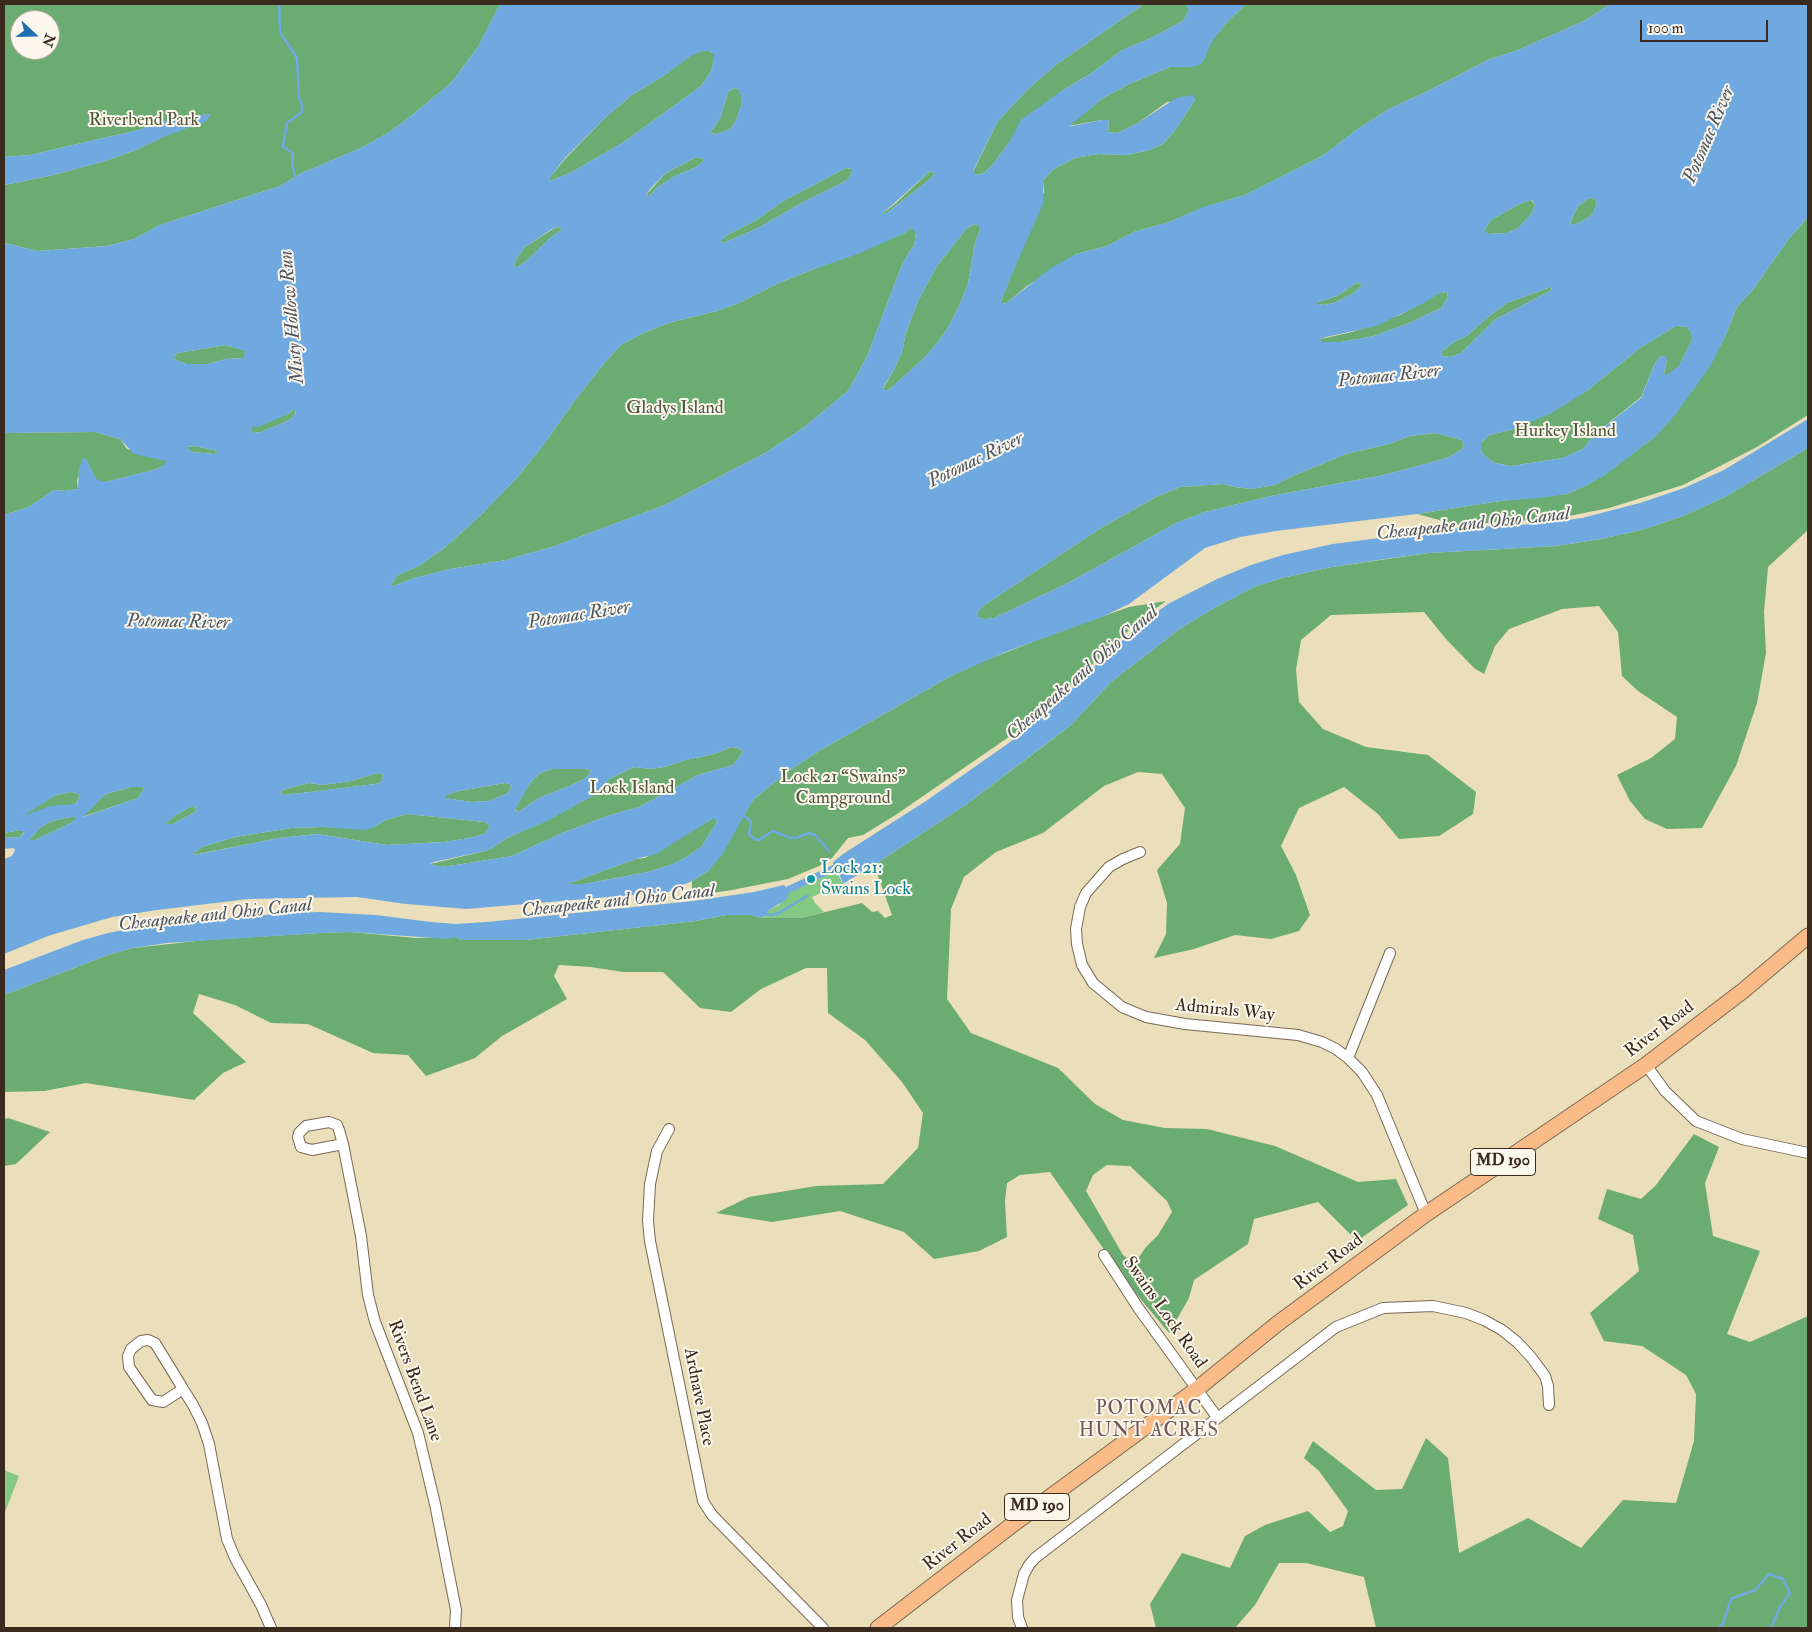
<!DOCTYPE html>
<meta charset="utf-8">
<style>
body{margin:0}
#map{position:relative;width:1812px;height:1632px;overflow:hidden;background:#eadfba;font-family:"IM FELL Double Pica",serif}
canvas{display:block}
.frame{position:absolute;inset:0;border:5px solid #3b2a1e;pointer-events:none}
.north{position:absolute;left:10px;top:10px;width:50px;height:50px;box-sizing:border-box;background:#fbf7ec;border:1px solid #aea59a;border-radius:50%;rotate:111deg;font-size:14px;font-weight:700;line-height:20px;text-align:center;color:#3b2a1e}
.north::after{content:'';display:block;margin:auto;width:18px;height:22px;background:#1f6fb2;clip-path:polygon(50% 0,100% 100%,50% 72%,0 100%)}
.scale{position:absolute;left:1640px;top:20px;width:128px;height:22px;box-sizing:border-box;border:2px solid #3b2a1e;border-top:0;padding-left:6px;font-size:15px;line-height:18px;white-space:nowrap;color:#3b2a1e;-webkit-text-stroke:4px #fbf7ec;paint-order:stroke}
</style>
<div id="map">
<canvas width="1812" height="1632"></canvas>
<div class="frame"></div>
<div class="north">N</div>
<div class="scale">100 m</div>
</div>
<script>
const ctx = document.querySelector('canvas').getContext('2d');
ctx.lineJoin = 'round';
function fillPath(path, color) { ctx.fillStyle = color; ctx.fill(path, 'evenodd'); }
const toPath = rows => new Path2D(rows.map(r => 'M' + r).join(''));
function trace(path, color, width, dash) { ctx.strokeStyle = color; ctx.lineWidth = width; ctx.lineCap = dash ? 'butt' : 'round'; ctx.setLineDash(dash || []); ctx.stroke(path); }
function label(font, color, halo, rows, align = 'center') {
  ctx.font = font + ' "IM FELL Double Pica",serif'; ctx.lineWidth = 4; ctx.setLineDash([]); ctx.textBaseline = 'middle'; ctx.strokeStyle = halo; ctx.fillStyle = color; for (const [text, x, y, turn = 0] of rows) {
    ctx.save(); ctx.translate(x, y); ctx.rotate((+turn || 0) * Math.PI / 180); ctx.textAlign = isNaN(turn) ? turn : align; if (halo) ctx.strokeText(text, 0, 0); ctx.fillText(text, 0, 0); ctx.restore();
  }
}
fillPath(toPath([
 [836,871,843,884,812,897,815,903,824,912,801,918,762,918,769,910,779,905,788,893],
 [4,1470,19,1476,4,1515]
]), '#83c883');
fillPath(toPath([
 [4,4,500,4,478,47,451,83,406,120,388,133,361,148,302,173,280,186,160,225,134,239,107,246,38,251,4,243,4,185,49,176,102,162,136,150,211,114,172,119,138,130,30,155,4,157],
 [20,20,50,20,50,50,20,50],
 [1144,4,1183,4,1186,5,1189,10,1183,21,1151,38,1122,50,1093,72,1060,92,1008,144,993,164,984,173,976,175,973,172,998,121,1028,89,1057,64],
 [1246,4,1610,4,1586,20,1518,50,1490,59,1428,91,1389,109,1356,130,1324,155,1245,195,1205,207,1169,222,1134,232,1107,246,1076,254,1027,286,1008,302,1002,304,1001,301,1044,192,1043,180,1054,169,1075,158,1098,154,1126,155,1150,150,1163,144,1176,129,1195,100,1167,102,1138,123,1118,133,1108,132,1109,120,1102,120,1068,126,1102,99,1129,84,1170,67,1191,67,1205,58,1210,43,1226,23],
 [702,51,709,51,714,54,714,60,711,71,701,86,624,142,572,172,550,181,549,179,565,159,606,117,632,95,662,77,691,55],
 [734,88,738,89,741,94,741,106,736,121,730,129,717,134,710,133,720,119,728,92],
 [697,157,704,159,703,162,694,168,675,176,658,187,649,196,646,195,666,173],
 [846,168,852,169,852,172,849,178,842,183,807,200,758,228,733,239,722,243,719,242,727,235,755,221,785,200],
 [930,171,934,173,933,176,924,184,888,212,878,217,896,203],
 [1589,198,1595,199,1597,203,1592,215,1581,222,1572,225,1570,223,1578,206],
 [1531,200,1535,205,1532,213,1518,228,1507,233,1489,234,1484,232,1485,229,1491,220,1520,204],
 [1808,217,1808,415,1757,447,1683,485,1609,508,1559,518,1458,525,1417,514,1500,501,1567,494,1587,485,1604,475,1629,456,1656,436,1690,394,1710,365,1725,337,1737,307,1752,291,1788,240],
 [975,224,979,225,980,229,975,243,968,283,960,304,949,326,938,342,924,358,890,389,886,391,883,389,895,368,902,352,906,333,919,299,937,266,967,228],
 [559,227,562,228,561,230,549,239,524,263,517,267,514,266,517,258,525,247,553,229],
 [911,228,916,232,914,246,909,252,901,267,868,354,856,377,848,391,803,428,765,453,665,505,552,547,506,560,450,569,415,578,393,586,391,585,398,575,419,566,443,549,480,516,516,479,545,443,573,403,601,367,621,345,643,333,672,322,717,311,739,303,779,283,905,233],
 [1356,283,1363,284,1354,293,1334,303,1323,305,1318,304,1318,302,1337,296],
 [1551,287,1552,290,1496,319,1461,353,1450,357,1442,356,1441,352,1453,343,1468,335,1488,317,1507,303],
 [1441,292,1447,293,1448,297,1441,308,1407,324,1374,336,1341,342,1322,342,1320,341,1321,339,1352,332,1400,315],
 [1676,326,1687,327,1691,332,1691,342,1679,366,1666,376,1664,374,1667,360,1661,356,1655,363,1641,397,1595,434,1583,449,1563,458,1511,466,1495,463,1486,457,1481,451,1481,443,1490,435,1511,430,1587,391,1640,348],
 [226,345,246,351,244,358,226,359,208,364,186,364,174,359,175,355,178,353],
 [293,410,296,410,294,416,288,421,261,432,253,433,250,431,252,427,288,414],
 [95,432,120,439,127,449,166,460,166,464,157,469,105,482,96,480,86,459,77,480,78,489,65,491,54,490,29,507,4,515,4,433],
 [1435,433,1462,440,1464,446,1461,450,1447,458,1384,475,1271,496,1205,512,1176,523,1068,583,994,618,984,619,978,617,978,612,983,606,1101,528,1156,497,1180,487,1223,484,1235,487,1251,489,1275,485,1293,476,1346,454,1389,444,1410,436],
 [195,446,217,451,217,453,214,454,193,452,188,449,188,447],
 [1808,448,1808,530,1768,567,1764,612,1766,653,1757,703,1736,766,1702,828,1667,829,1645,819,1630,801,1617,775,1651,758,1675,739,1677,717,1638,691,1622,676,1618,632,1599,606,1562,609,1509,629,1495,646,1484,674,1474,668,1446,639,1424,612,1331,615,1301,640,1296,670,1299,702,1323,729,1366,747,1428,755,1476,792,1473,814,1439,836,1399,839,1378,814,1344,787,1299,808,1281,846,1296,875,1310,915,1299,931,1271,939,1235,935,1194,949,1154,958,1166,934,1167,903,1157,870,1180,844,1185,808,1162,774,1138,772,1104,786,1043,833,996,852,964,877,951,909,947,999,971,1033,1058,1068,1095,1104,1123,1120,1165,1128,1207,1129,1275,1146,1358,1182,1396,1179,1408,1205,1357,1241,1318,1202,1254,1219,1248,1244,1194,1280,1189,1298,1169,1333,1128,1284,1050,1172,1020,1175,1007,1183,1005,1201,1007,1237,979,1251,934,1259,904,1232,840,1211,772,1222,716,1213,749,1197,816,1186,883,1184,918,1148,923,1113,902,1082,865,1040,828,1013,827,968,806,968,761,989,731,1012,700,1008,663,972,623,972,591,967,559,965,554,976,567,999,502,1036,475,1058,426,1076,408,1055,373,1053,308,1024,271,1023,235,1005,199,994,193,1013,246,1062,223,1073,194,1100,86,1083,44,1091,4,1092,4,995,108,955,133,948,205,940,320,933,350,932,416,938,455,937,462,940,526,940,696,921,726,915,751,915,762,918,801,918,862,903,872,912,878,911,885,918,892,915,874,865,967,804,1045,745,1071,725,1111,682,1181,628,1216,607,1254,587,1282,578,1332,567,1429,553,1556,546,1601,539,1645,529,1683,516,1725,497],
 [1107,1165,1130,1166,1167,1201,1172,1212,1158,1235,1146,1247,1134,1264,1123,1255,1086,1191,1093,1175],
 [1166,601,1144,617,1105,652,1050,706,1032,721,897,814,863,835,848,838,832,858,819,866,788,879,732,890,692,896,692,881,708,871,753,800,787,772,819,751,951,676,979,663,1048,636,1129,607],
 [732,747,739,748,743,752,733,765,698,775,639,807,607,816,560,834,512,856,456,865,440,867,430,864,489,850,507,838,546,821,596,794,609,779,634,767,652,769,664,767,686,760,714,754],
 [552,769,586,769,591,771,587,777,574,784,539,798,518,812,515,809,530,783,540,773],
 [378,773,382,774,383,777,381,782,376,784,285,795,281,794,282,790,309,783,323,785,351,781],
 [505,783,510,784,511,788,508,793,489,801,472,802,444,798,446,795,459,791],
 [131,787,142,787,144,789,138,798,82,817,106,794],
 [72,792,78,794,80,797,75,804,22,817,37,805,56,795],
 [192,806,197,808,195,812,173,824,165,824,176,815],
 [407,814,485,822,490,826,485,833,475,837,444,842,387,845,317,834,279,838,193,855,195,852,202,847,235,837,291,828,321,827,373,828,386,820],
 [71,817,75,817,75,820,71,823,35,840,29,840,41,827,52,821],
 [712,819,716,819,717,822,702,846,687,857,673,864,648,872,584,884,565,885,636,859,645,858],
 [20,830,24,832,20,837,4,838,4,833],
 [8,1118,50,1132,16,1164,4,1166,4,1119],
 [1694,1134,1719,1147,1705,1183,1713,1236,1760,1251,1727,1334,1750,1342,1808,1316,1808,1628,1376,1628,1364,1577,1306,1563,1279,1563,1255,1605,1235,1628,1156,1628,1150,1604,1182,1553,1230,1568,1245,1536,1265,1525,1308,1511,1330,1532,1343,1526,1348,1511,1319,1471,1304,1458,1313,1441,1376,1490,1402,1489,1426,1438,1448,1458,1459,1553,1528,1518,1581,1548,1623,1500,1676,1503,1694,1441,1696,1394,1686,1375,1642,1346,1604,1341,1590,1313,1639,1271,1633,1235,1598,1219,1607,1189,1641,1199,1656,1185]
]), '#6aac71');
fillPath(toPath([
 [500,4,1144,4,1057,64,1028,89,998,121,973,171,976,175,984,173,993,164,1008,144,1021,120,1060,92,1093,72,1122,50,1151,38,1183,21,1189,10,1186,5,1183,4,1246,4,1226,23,1211,43,1205,58,1200,65,1191,67,1170,67,1129,84,1102,99,1069,126,1072,126,1102,120,1109,120,1108,132,1118,133,1138,123,1176,98,1193,95,1195,100,1176,129,1163,144,1150,150,1126,155,1098,154,1075,158,1054,169,1043,180,1043,204,1012,274,1001,301,1003,304,1008,302,1051,268,1076,254,1107,246,1134,232,1169,222,1204,207,1245,195,1324,155,1356,130,1389,109,1428,91,1490,59,1518,50,1586,20,1610,4,1808,4,1808,217,1788,240,1752,291,1737,307,1725,337,1711,365,1675,415,1656,436,1605,475,1587,485,1567,494,1540,498,1500,501,1417,514,1276,531,1240,537,1205,548,1129,604,1102,617,1008,651,951,676,819,751,787,772,753,800,722,855,708,871,692,881,668,892,466,909,406,904,357,897,248,899,157,910,112,917,48,936,4,954,4,859,12,856,15,850,13,848,4,849,4,838,20,837,24,833,20,830,4,833,4,515,29,507,54,490,65,491,78,489,79,469,83,458,86,459,96,479,105,482,157,469,165,464,166,461,134,454,120,439,95,432,4,433,4,243,38,251,107,246,134,239,160,225,280,186,302,173,361,148,388,133,406,120,451,83,478,47],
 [702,51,709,51,714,54,714,60,711,71,701,86,624,142,572,172,550,181,549,179,565,158,606,117,632,95,662,77,691,56],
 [734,88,738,89,741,95,741,106,736,121,730,129,717,134,710,133,720,119,728,92],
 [697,157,704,159,703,162,694,168,675,176,658,187,649,196,646,195,650,189,666,173],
 [846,168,852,169,852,172,849,178,842,183,807,200,758,228,733,239,722,243,720,242,727,235,755,221,785,200],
 [930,171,934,173,933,176,924,184,888,212,881,215],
 [1589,198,1595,199,1597,203,1592,215,1581,222,1572,225,1570,223,1578,206],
 [1532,200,1535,205,1532,213,1518,228,1507,233,1489,234,1485,232,1485,229,1491,220,1520,204],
 [975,224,979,226,980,229,975,243,968,283,960,304,949,326,938,342,924,358,890,389,886,391,883,388,895,368,902,352,906,333,919,299,937,266,967,228],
 [559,227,562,228,561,230,549,239,524,263,517,267,514,266,517,258,525,247,552,229],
 [911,228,916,233,914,246,909,252,901,267,868,354,856,377,848,391,803,428,765,453,665,505,552,547,506,560,450,569,415,578,393,586,391,585,398,575,419,566,443,549,480,516,516,479,545,443,573,403,601,367,621,345,643,333,672,322,717,311,739,303,779,283,814,269,858,254,905,233],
 [1356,283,1363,284,1354,293,1334,303,1323,305,1318,304,1318,302,1337,296],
 [1551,287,1552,290,1496,319,1461,353,1450,357,1442,356,1441,352,1453,343,1468,335,1488,317,1507,303],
 [1441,292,1447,293,1448,297,1441,308,1407,324,1374,336,1341,342,1322,342,1320,341,1321,339,1326,337,1376,326,1424,303],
 [1676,326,1687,327,1691,332,1691,342,1679,366,1666,375,1664,373,1667,360,1666,356,1661,356,1655,363,1641,398,1595,434,1583,449,1563,458,1511,466,1495,463,1486,457,1481,451,1481,443,1490,435,1511,430,1550,414,1587,391,1640,348],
 [226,345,245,351,244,358,226,359,208,364,186,364,174,359,175,355,178,353],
 [293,410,296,411,294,416,288,421,261,432,253,433,251,431,252,427,258,427,288,414],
 [1435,433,1462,440,1464,446,1461,450,1447,458,1384,475,1271,496,1205,512,1176,523,1068,583,994,618,984,619,978,617,978,612,983,606,1101,528,1156,497,1180,487,1223,484,1235,487,1251,489,1275,485,1293,476,1346,454,1389,444,1410,436],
 [195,446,217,451,217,453,214,454,193,452,188,449,188,447],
 [732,747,739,748,743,752,733,765,698,775,639,807,607,816,560,834,512,856,456,865,440,867,430,864,434,862,489,850,507,838,547,821,596,794,609,779,634,767,652,769,664,767,686,760,714,754],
 [552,769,586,769,591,771,587,777,574,784,539,798,518,812,515,810,530,783,540,773],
 [378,773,382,774,383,777,381,782,376,784,285,795,281,794,282,790,309,783,323,785,351,781],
 [505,783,510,784,511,788,508,793,489,801,472,802,445,798,447,795,459,791],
 [131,787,142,787,144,789,138,798,83,817,106,794],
 [72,792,78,794,80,797,75,804,50,806,23,816,56,795],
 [192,806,197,808,195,812,173,824,165,824,176,815],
 [407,814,485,822,490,826,485,833,475,837,444,842,387,845,317,834,279,838,194,855,195,852,202,847,235,837,291,828,321,827,364,830,373,828,386,820],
 [71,817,75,817,75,819,71,823,35,840,29,840,41,827,52,821],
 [712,819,716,819,717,822,702,846,687,857,673,864,648,872,584,884,568,884,636,859,656,854],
 [211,114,207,121,166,136,136,150,102,162,49,176,4,185,4,157,30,155,138,130,172,119],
 [1808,419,1808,448,1725,497,1683,516,1645,529,1601,539,1556,546,1429,553,1385,559,1332,567,1282,578,1254,587,1216,607,1181,628,1111,682,1071,725,967,804,874,865,843,884,838,871,836,871,789,893,787,899,769,910,762,918,751,915,726,915,696,921,526,940,462,940,455,937,448,939,350,932,320,933,167,943,133,948,108,955,4,995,4,970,83,940,108,933,143,926,289,913,319,912,376,915,431,922,456,924,487,922,693,901,754,892,784,885,786,887,833,865,833,862,843,854,926,801,1006,745,1053,708,1107,654,1146,620,1168,604,1217,579,1251,565,1283,555,1333,544,1458,528,1536,524,1561,521,1582,518,1640,503,1684,488,1724,470]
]), '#70a9e0');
trace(toPath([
 [279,4,280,32,297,58,299,98,302,105,302,112,287,123,284,140,283,147,293,153,292,164,296,179],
 [744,815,751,822,749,834,754,839,759,840,773,831,788,837,796,838,809,833,815,835,829,851],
 [764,914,772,915,779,913,807,896],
 [1718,1628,1723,1624,1731,1599,1755,1590,1769,1574,1783,1579,1790,1593,1780,1607,1771,1628]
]), '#70a9e0', 2.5);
const minor = toPath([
 [1140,852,1123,859,1109,867,1086,893,1080,907,1076,929,1077,944,1082,965,1093,983,1122,1007,1146,1017,1185,1024,1298,1035,1322,1042,1336,1049,1348,1058,1362,1072,1377,1095,1426,1214],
 [1348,1058,1390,953],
 [1646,1065,1665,1091,1696,1121,1742,1139,1808,1153],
 [669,1129,657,1151,650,1184,648,1221,650,1241,703,1501,712,1515,823,1628],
 [343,1144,312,1150,301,1147,298,1137,299,1133,306,1126,329,1122,337,1125,339,1130,343,1144,361,1236,368,1295,375,1322,418,1433,435,1504,456,1610,455,1628],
 [1104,1255,1139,1309,1217,1417],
 [183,1389,163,1402,152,1400,129,1367,128,1356,131,1349,141,1341,148,1340,155,1343,182,1387,183,1389,193,1405,202,1423,209,1444,227,1539,235,1558,261,1605,271,1628],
 [1022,1628,1018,1617,1017,1600,1024,1574,1029,1565,1035,1558,1336,1327,1383,1308,1433,1306,1466,1313,1484,1320,1502,1330,1517,1342,1531,1357,1545,1376,1548,1386,1549,1405]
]);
const primary = toPath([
 [878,1628,1012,1525,1197,1389,1277,1324,1426,1214,1646,1065,1744,990,1808,936]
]);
trace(minor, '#786955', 12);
trace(primary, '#786955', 17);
trace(minor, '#fff', 10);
trace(primary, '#f9bc89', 15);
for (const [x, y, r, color] of [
 [811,879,5,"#0f9aa8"]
]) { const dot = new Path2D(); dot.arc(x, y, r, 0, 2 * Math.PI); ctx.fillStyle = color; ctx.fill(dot); trace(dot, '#fbf7ec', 2); }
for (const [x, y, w] of [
 [1503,1162,65],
 [1037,1507,65]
]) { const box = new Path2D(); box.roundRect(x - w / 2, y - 13.5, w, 27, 4); ctx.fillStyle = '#fbf7ec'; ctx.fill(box); trace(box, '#3b2a1e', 1); }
label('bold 16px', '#3b2a1e', null, [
 ["MD 190",1503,1162],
 ["MD 190",1037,1507]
]);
label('18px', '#51593c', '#fbf7ec', [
 ["Riverbend Park",144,121],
 ["Gladys Island",675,409],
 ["Hurkey Island",1565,432],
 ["Lock 21 “Swains”",843,778],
 ["Campground",843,799],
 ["Lock Island",632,789]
]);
label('18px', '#0d838f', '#fbf7ec', [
 ["Lock 21:",821,869],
 ["Swains Lock",821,890]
], 'left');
label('18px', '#3b2a1e', '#fbf7ec', [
 ["Admirals Way",1225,1011,6],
 ["River Road",1660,1030,-37],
 ["River Road",1329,1263,-37],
 ["Swains Lock Road",1164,1313,55],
 ["Rivers Bend Lane",414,1381,70],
 ["Ardnave Place",698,1397,79],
 ["River Road",958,1543,-38]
]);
label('italic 19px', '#4e5662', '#fbf7ec', [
 ["Potomac River",1710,135,-67],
 ["Misty Hollow Run",293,317,-95],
 ["Potomac River",1389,377,-6],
 ["Potomac River",976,461,-26],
 ["Chesapeake and Ohio Canal",1473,525,-6],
 ["Potomac River",579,616,-9],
 ["Potomac River",178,623,1],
 ["Chesapeake and Ohio Canal",1083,674,-41],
 ["Chesapeake and Ohio Canal",618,902,-6],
 ["Chesapeake and Ohio Canal",215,916,-6]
]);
ctx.letterSpacing = '1px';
label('19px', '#72595c', '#fbf7ec', [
 ["POTOMAC",1149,1410],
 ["HUNT ACRES",1149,1432]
]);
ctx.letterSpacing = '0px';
</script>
